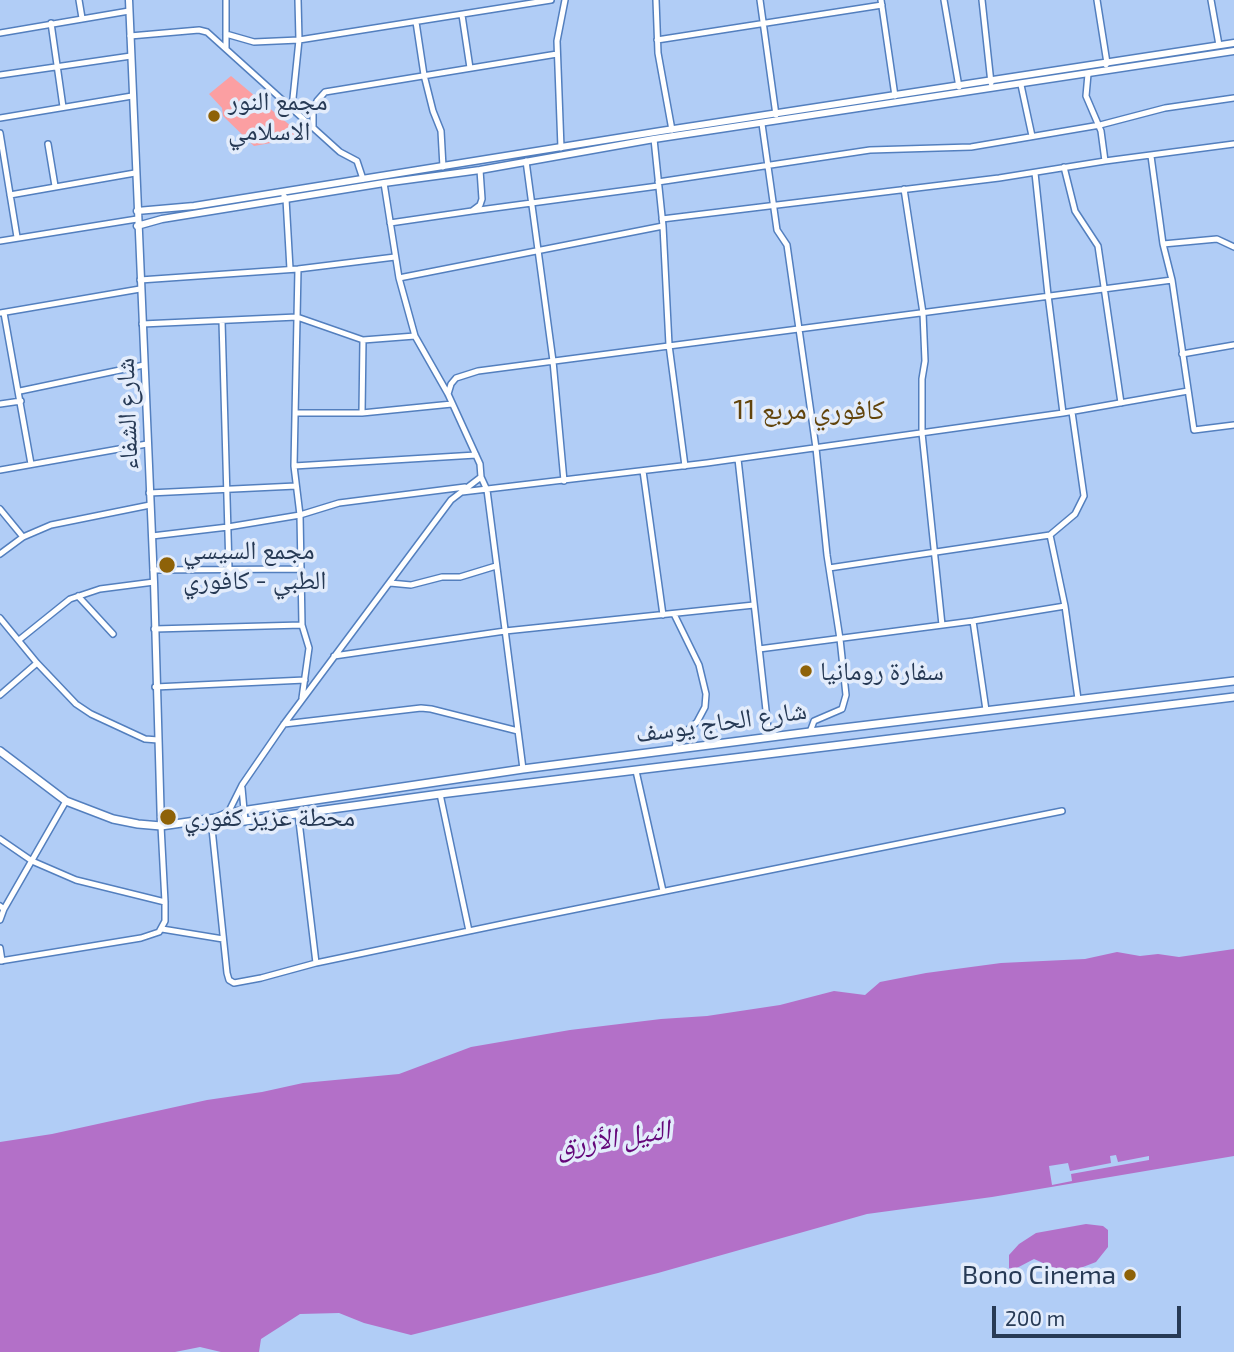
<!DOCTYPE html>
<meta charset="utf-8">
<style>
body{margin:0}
#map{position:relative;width:1234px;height:1352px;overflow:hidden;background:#b1cdf6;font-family:"Exo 2",sans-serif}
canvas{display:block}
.scale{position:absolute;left:992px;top:1306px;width:189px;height:32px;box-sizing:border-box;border:4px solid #273a55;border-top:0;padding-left:9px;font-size:21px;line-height:24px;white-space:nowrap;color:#273a55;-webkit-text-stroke:5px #e3ecfb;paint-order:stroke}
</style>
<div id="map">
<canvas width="1234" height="1352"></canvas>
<div class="scale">200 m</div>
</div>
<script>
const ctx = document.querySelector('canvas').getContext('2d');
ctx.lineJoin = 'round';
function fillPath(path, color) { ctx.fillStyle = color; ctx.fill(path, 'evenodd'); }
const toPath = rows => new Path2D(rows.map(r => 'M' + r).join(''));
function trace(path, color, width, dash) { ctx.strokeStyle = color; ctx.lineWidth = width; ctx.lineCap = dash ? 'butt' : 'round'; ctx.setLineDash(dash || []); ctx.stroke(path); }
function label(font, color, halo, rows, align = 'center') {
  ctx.font = font + ' "Exo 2","Noto Naskh Arabic",sans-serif'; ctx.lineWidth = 7; ctx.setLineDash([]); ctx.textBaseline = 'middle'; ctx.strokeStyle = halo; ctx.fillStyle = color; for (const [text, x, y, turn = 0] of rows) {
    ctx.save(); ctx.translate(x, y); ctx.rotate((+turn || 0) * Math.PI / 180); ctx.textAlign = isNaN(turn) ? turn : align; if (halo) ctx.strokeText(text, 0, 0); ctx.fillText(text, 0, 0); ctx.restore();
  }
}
fillPath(toPath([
 [231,76,304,137,254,146,223,116,222,108,209,94]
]), '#fb9fa2');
fillPath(toPath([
 [1234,949,1234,1156,992,1197,867,1214,658,1273,411,1335,364,1323,339,1313,300,1314,261,1339,259,1352,221,1352,200,1347,175,1352,0,1352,0,1142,52,1134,207,1100,262,1092,303,1083,399,1074,471,1047,570,1030,661,1019,707,1016,780,1005,834,991,865,995,880,982,926,973,1001,963,1085,959,1117,952,1140,956,1158,954,1179,957],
 [1086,1224,1103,1226,1108,1230,1108,1247,1096,1262,1070,1272,1059,1270,1034,1259,1013,1270,1009,1268,1009,1255,1019,1244,1036,1233]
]), '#b370c8');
fillPath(toPath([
 [1116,1155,1118,1162,1149,1156,1149,1160,1071,1174,1072,1181,1052,1185,1049,1166,1068,1163,1070,1171,1111,1163,1110,1156]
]), '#b1cdf6');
const minor = toPath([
 [79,0,82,18],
 [226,0,226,48],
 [656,0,658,53,672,130],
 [760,0,776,115],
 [881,0,895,96],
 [944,0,959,87],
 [982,0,991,83],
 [1097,0,1107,63,1106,65],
 [1211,0,1219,45],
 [462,15,470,68],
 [416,22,424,75,433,111,441,131,443,167],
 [51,23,63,107],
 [0,33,129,11],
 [226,34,254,42,299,40,551,0],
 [130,36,199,30,207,32,340,152,357,161,363,179],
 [657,40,882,5],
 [1088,74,1086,96,1101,131,1105,161],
 [0,75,131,56],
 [1021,85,1032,136],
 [292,108,299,40,298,0],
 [0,118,132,96],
 [762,124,777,230,787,245,816,448,827,555,840,639,846,695,842,709,814,721,810,732],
 [313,128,313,110,317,101,325,92,557,54],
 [0,133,17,237],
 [654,139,663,226,669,345,685,466],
 [48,144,55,186],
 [561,148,557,41,565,0],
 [1151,156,1163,244,1172,280,1194,430,1234,425],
 [526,161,553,361,564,481],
 [1064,167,1075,211,1098,246,1121,403],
 [1035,173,1048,295,1063,413],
 [658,182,870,150,971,147,1100,125,1165,108,1234,98],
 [904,189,923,313,925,361,922,379,922,433,942,625],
 [10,195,135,173],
 [284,196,286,199,290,269],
 [472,211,658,186],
 [662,219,999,178,1105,161,1234,144],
 [390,223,472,211,480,205,482,199,480,170],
 [0,241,137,219],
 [1163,244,1217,239,1234,247],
 [298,269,294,466,300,515,302,625,309,648,302,698],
 [399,278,663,226],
 [140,280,298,269,395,257],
 [0,313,140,289],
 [4,313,31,464],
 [222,321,229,569],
 [142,324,297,317,363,340,415,336],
 [1182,354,1234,345],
 [20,391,144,365],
 [448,394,451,384,456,378,478,371,1172,280],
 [0,404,21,401],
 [296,413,362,413,452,404],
 [362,413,363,340],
 [738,459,769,737],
 [294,466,476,455],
 [0,470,147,444],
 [643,471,663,615],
 [481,477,487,490,523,769],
 [462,492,707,463,1063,413,1188,391],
 [149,493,296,486],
 [0,509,23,537],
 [1050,535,1065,606,1078,699],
 [152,536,228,527,300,515,339,503,465,487],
 [0,554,23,537,51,525,150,505],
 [829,568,1050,535,1075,514,1084,496,1072,412],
 [153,570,301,569],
 [390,583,411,585,442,577,460,577,496,566],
 [78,596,113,634],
 [674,614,699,665,706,694,705,707,697,722,678,738,674,750],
 [0,618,37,663,76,704,91,714,145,739,158,740],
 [973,621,986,710],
 [154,629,302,625],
 [19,640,70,599,100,589,154,582],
 [759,649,973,621,1065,606],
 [334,656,505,631,754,605],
 [155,687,305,680],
 [0,695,37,663],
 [284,724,421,708,431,709,518,731],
 [636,771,663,891],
 [242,788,245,821],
 [440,794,469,931],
 [298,813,316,963],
 [211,819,227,973,229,980,234,983,261,978,316,963,512,922,1062,811],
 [228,823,228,813,242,785,284,724,451,500,481,477,480,464,448,394,415,336,399,278,384,183],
 [0,839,32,861,76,880,165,902],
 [0,906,4,909,66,801],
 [0,920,4,909],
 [162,929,223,939],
 [0,948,2,961],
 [0,961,141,938,159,932,165,921,165,902,161,826]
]);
const tertiary = toPath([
 [129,0,154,582,161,826],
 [137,211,194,206,661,131,1234,43],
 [137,226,162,219,384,183,480,170,654,139,1234,51]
]);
const secondary = toPath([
 [0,751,66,801,113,819,138,824,161,826,216,818,228,813,523,769,810,732,1234,681],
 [216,818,228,823,245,821,440,794,1234,697]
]);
trace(minor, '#537fbe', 8);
trace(tertiary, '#537fbe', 9);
trace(secondary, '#537fbe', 10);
trace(minor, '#fff', 5);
trace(tertiary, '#fff', 6);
trace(secondary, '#fff', 7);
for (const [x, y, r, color] of [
 [214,116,7,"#8e6208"],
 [167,565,9,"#8e6208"],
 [806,671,7,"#8e6208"],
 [168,817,9,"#8e6208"],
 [1130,1275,7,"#8e6208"]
]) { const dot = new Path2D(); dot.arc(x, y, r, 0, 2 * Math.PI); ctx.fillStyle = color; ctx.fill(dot); trace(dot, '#e3ecfb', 2.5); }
label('26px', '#273a55', '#e3ecfb', [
 ["مجمع النور",228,101],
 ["الاسلامي",228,131],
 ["مجمع السيسي",183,550],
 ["الطبي - كافوري",183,580],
 ["سفارة رومانيا",820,671],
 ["محطة عزيز كفوري",184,817],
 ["Bono Cinema",1116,1275,"right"]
], 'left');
label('26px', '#273a55', '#e3ecfb', [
 ["شارع الشفاء",127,414,-92],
 ["شارع الحاج يوسف",721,722,-8]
]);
label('28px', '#62440b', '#e3ecfb', [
 ["كافوري مربع 11",809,410]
]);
label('italic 28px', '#64077a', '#e3ecfb', [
 ["النيل الأزرق",613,1138,-9]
]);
</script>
